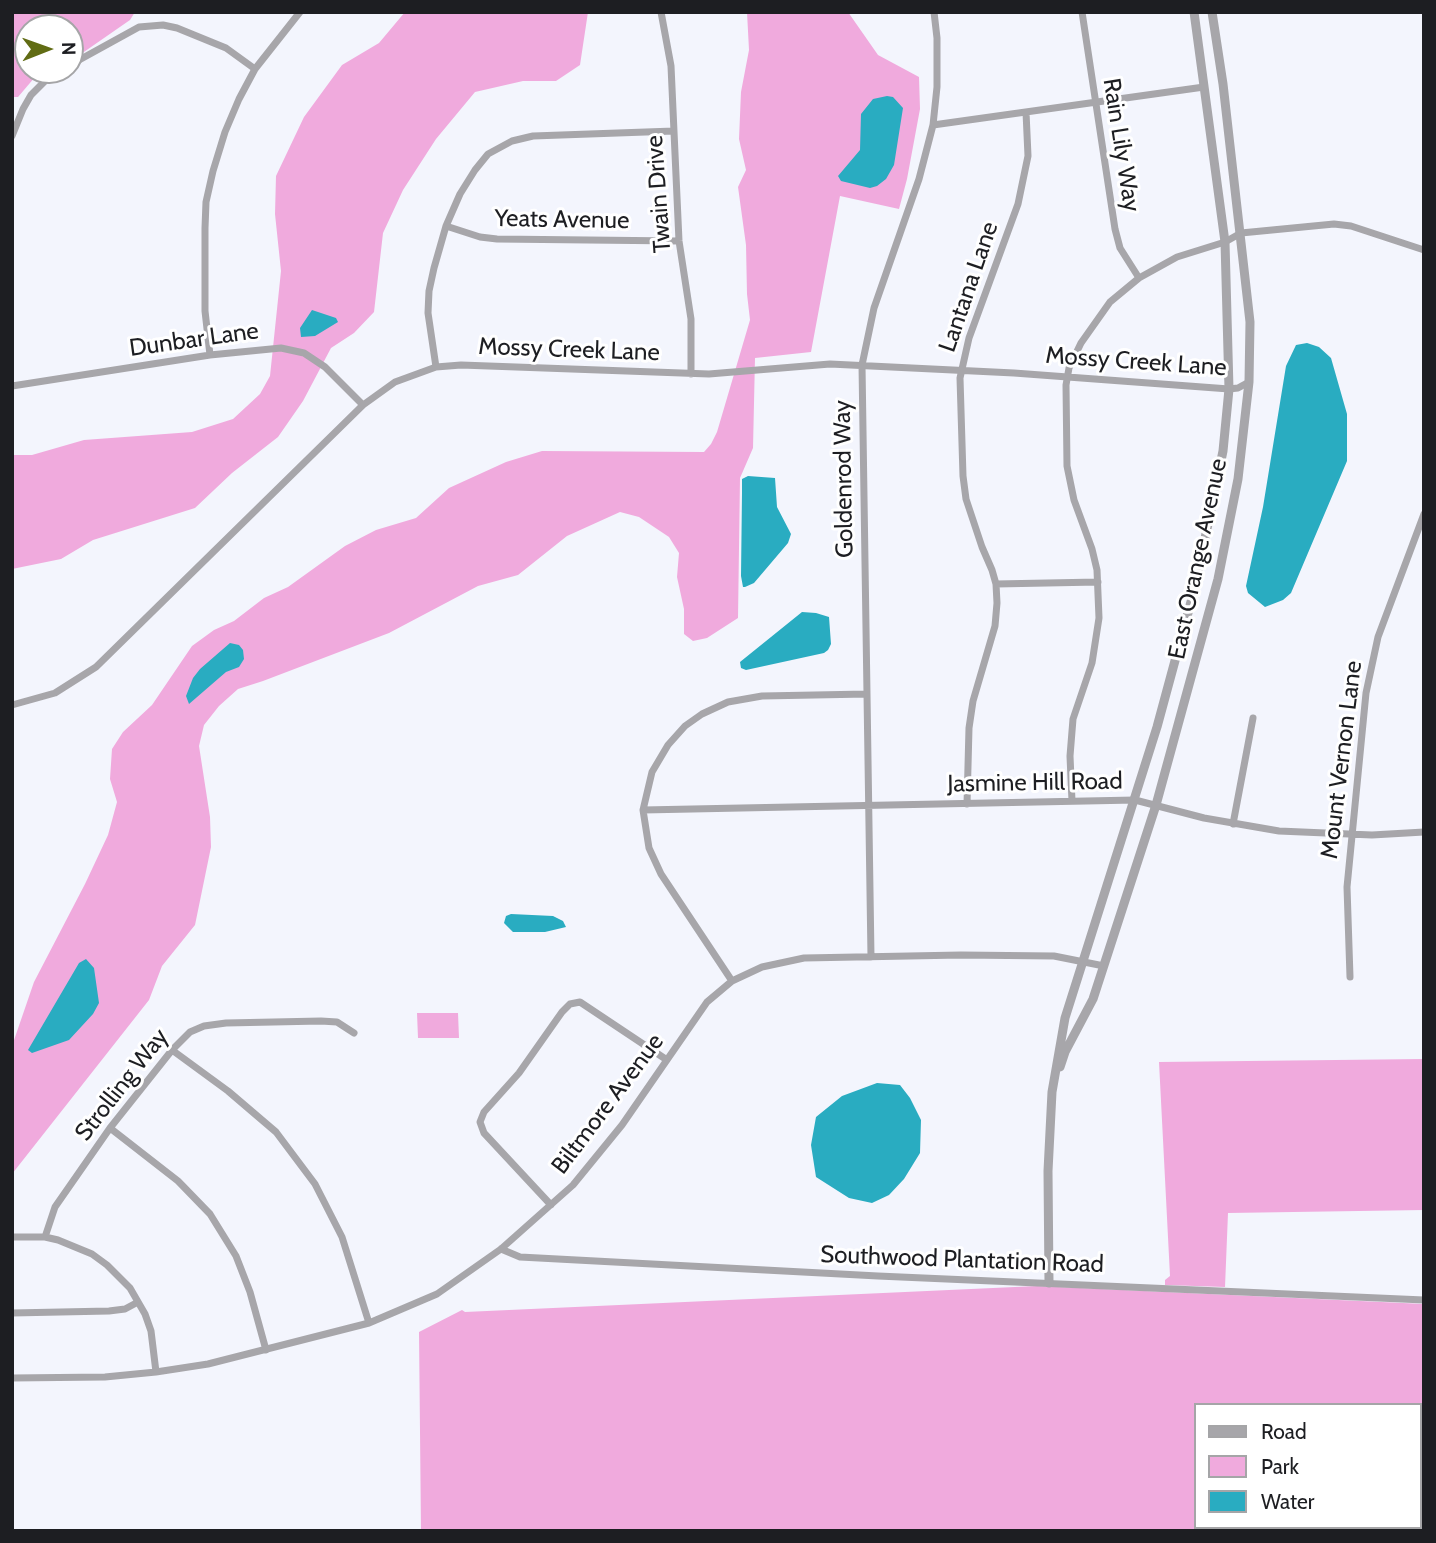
<!DOCTYPE html>
<style>
body{margin:0}
#map{position:relative;width:1436px;height:1543px;overflow:hidden;background:#f3f5fd;font-family:Cabin,sans-serif}
canvas{display:block}
.frame{position:absolute;inset:0;border:14px solid #1d1e22;pointer-events:none}
.legend{position:absolute;left:1194px;top:1403px;width:228px;height:126px;box-sizing:border-box;background:#fff;border:2px solid #a5a5a7;margin:0;padding:9px 12px;list-style:none;font-size:21px;color:#1d1e22}
.legend li{display:flex;align-items:center;gap:14px;height:35px}
.legend b{width:35px;border:2px solid #a5a5a7}
.north{position:absolute;left:14px;top:14px;width:70px;height:70px;box-sizing:border-box;background:#fff;border:2px solid #a5a5a7;border-radius:50%;rotate:89deg;font-size:19px;font-weight:700;line-height:28px;text-align:center;color:#1d1e22}
.north::after{content:'';display:block;margin:auto;width:24px;height:32px;background:#616c14;clip-path:polygon(50% 0,100% 100%,50% 72%,0 100%)}
</style>
<div id="map">
<canvas width="1436" height="1543"></canvas>
<div class="frame"></div>
<ul class="legend">
<li><b style="height:9px;background:#a7a6aa"></b>Road</li>
<li><b style="height:19px;background:#f0aadd"></b>Park</li>
<li><b style="height:19px;background:#29acc1"></b>Water</li>
</ul>
<div class="north">N</div>
</div>
<script>
const ctx = document.querySelector('canvas').getContext('2d');
ctx.lineJoin = 'round';
function fillPath(path, color) { ctx.fillStyle = color; ctx.fill(path, 'evenodd'); }
const toPath = rows => new Path2D(rows.map(r => 'M' + r).join(''));
function trace(path, color, width, dash) { ctx.strokeStyle = color; ctx.lineWidth = width; ctx.lineCap = dash ? 'butt' : 'round'; ctx.setLineDash(dash || []); ctx.stroke(path); }
function label(font, color, halo, rows, align = 'center') {
  ctx.font = font + ' Cabin,sans-serif'; ctx.lineWidth = 6; ctx.setLineDash([]); ctx.textBaseline = 'middle'; ctx.strokeStyle = halo; ctx.fillStyle = color; for (const [text, x, y, turn = 0] of rows) {
    ctx.save(); ctx.translate(x, y); ctx.rotate((+turn || 0) * Math.PI / 180); ctx.textAlign = isNaN(turn) ? turn : align; if (halo) ctx.strokeText(text, 0, 0); ctx.fillText(text, 0, 0); ctx.restore();
  }
}
fillPath(toPath([
 [12,12,135,12,130,20,81,54,70,58,70,28,28,28,28,70,41,70,18,97,12,97],
 [405,12,588,12,580,65,556,81,523,81,475,92,436,139,403,190,383,233,374,312,354,333,331,348,303,401,278,437,232,473,195,508,93,540,61,559,12,569,12,455,32,455,84,440,192,432,233,419,260,394,270,376,281,271,275,214,276,176,304,117,342,65,379,43],
 [747,12,848,12,878,55,919,77,920,109,907,179,899,209,840,196,811,352,755,358,753,448,740,478,738,618,707,638,693,641,684,634,684,609,677,577,679,553,669,537,639,517,620,512,567,536,518,575,478,586,389,633,263,681,238,689,219,706,204,725,199,746,210,817,211,847,195,925,162,966,149,1000,12,1174,12,1046,34,982,85,884,108,835,117,802,110,779,112,749,123,732,152,705,192,646,214,630,234,621,264,598,288,587,345,546,376,530,416,518,449,488,506,462,542,451,704,452,711,444,717,432,750,320,747,294,746,245,738,187,746,170,739,139,741,92,749,50],
 [417,1013,458,1013,459,1038,418,1038],
 [1424,1059,1424,1210,1228,1213,1225,1287,1165,1285,1165,1280,1170,1276,1159,1062],
 [1037,1286,1424,1304,1424,1531,421,1531,419,1332,462,1310,465,1312],
 [1196,1405,1420,1405,1420,1527,1196,1527]
]), '#f0aadd');
fillPath(toPath([
 [887,96,893,97,903,108,894,165,886,179,877,186,870,188,841,181,838,176,860,150,861,114,873,99],
 [312,310,336,318,338,322,315,336,301,337,300,328],
 [1307,343,1319,347,1331,358,1347,414,1347,461,1291,593,1283,600,1265,607,1248,593,1246,586,1263,507,1286,366,1296,345],
 [748,476,775,478,777,507,791,534,788,543,754,583,745,587,743,587,741,576,742,493,742,479],
 [802,612,816,613,829,617,831,644,828,650,824,653,746,670,741,668,740,662],
 [230,643,239,645,243,650,244,659,239,667,226,672,189,704,186,696,193,678,200,669],
 [511,914,553,916,563,921,566,927,545,932,513,932,504,923,506,916],
 [86,959,94,968,99,1003,93,1014,69,1040,32,1053,28,1050,79,963],
 [877,1083,900,1085,910,1098,921,1120,920,1153,904,1179,889,1195,872,1203,849,1198,816,1177,811,1145,816,1117,842,1096]
]), '#29acc1');
trace(toPath([
 [661,12,671,66,679,241,691,319,691,374],
 [1082,12,1115,229,1120,248,1139,278],
 [70,65,139,27,163,25,177,28,226,48,255,69],
 [933,125,1204,87],
 [12,136,23,109,31,95,49,77,62,70],
 [446,226,480,237,497,239,679,241],
 [210,355,205,311,205,228,206,202,213,171,225,132,239,99,255,69,300,12],
 [436,367,428,313,429,291,434,268,446,226,460,194,475,170,488,154,512,141,533,136,674,131],
 [12,386,210,355,281,348,304,353,325,367,363,405],
 [996,584,1098,582],
 [12,705,55,693,96,667,363,405,395,382,436,367,461,365,709,374,830,364,1014,373,1229,389,1238,388,1249,382],
 [1072,801,1070,756,1073,719,1092,663,1099,618,1097,570,1092,549,1074,500,1067,466,1066,385,1069,368,1081,343,1110,302,1139,278,1177,257,1225,242,1241,233,1334,224,1351,226,1424,250],
 [967,804,969,728,973,701,995,626,997,603,996,584,992,570,982,547,966,499,963,476,960,378,969,338,1018,204,1028,156,1026,112],
 [643,810,1135,800,1204,818,1279,831,1372,835,1424,832],
 [1233,824,1253,718],
 [871,957,862,365,874,308,919,179,933,125,937,87,937,38,934,12],
 [1350,977,1347,887,1366,693,1378,637,1424,514],
 [732,981,661,874,649,848,643,810,652,772,668,745,685,726,702,714,728,702,762,696,867,694],
 [172,1050,228,1091,276,1132,315,1184,342,1237,369,1323],
 [110,1128,178,1181,210,1214,236,1256,250,1292,266,1350],
 [551,1205,484,1133,480,1122,484,1112,519,1073,562,1012,570,1004,580,1002,667,1060],
 [12,1237,45,1237,58,1240,92,1254,107,1265,130,1288,145,1314,151,1331,156,1372],
 [45,1237,55,1207,110,1128,172,1050,190,1032,204,1026,226,1023,321,1021,337,1022,354,1033],
 [501,1249,520,1257,878,1276,1424,1300],
 [12,1313,109,1311,125,1309,138,1302],
 [12,1378,105,1377,156,1372,208,1364,369,1323,437,1294,501,1249,573,1185,622,1125,707,1002,732,981,762,967,804,958,961,955,1054,956,1104,966]
]), '#a7a6aa', 7);
trace(toPath([
 [1060,1067,1065,1052,1093,999,1156,805,1218,579,1238,479,1249,382,1250,322,1223,84,1212,12],
 [1049,1283,1048,1171,1052,1092,1065,1018,1157,727,1195,587,1223,451,1229,389,1225,242,1194,12]
]), '#a7a6aa', 9);
label('24px', '#1d1e22', '#fff', [
 ["Rain Lily Way",1121,145,81],
 ["Twain Drive",659,194,-94],
 ["Yeats Avenue",562,220,1],
 ["Lantana Lane",969,287,-71],
 ["Dunbar Lane",194,340,-8],
 ["Mossy Creek Lane",569,350,2],
 ["Mossy Creek Lane",1136,362,4],
 ["Goldenrod Way",844,479,-91],
 ["East Orange Avenue",1198,559,-78],
 ["Mount Vernon Lane",1342,760,-83],
 ["Jasmine Hill Road",1035,783,-1],
 ["Strolling Way",122,1085,-52],
 ["Biltmore Avenue",608,1104,-53],
 ["Southwood Plantation Road",962,1260,2]
]);
</script>
